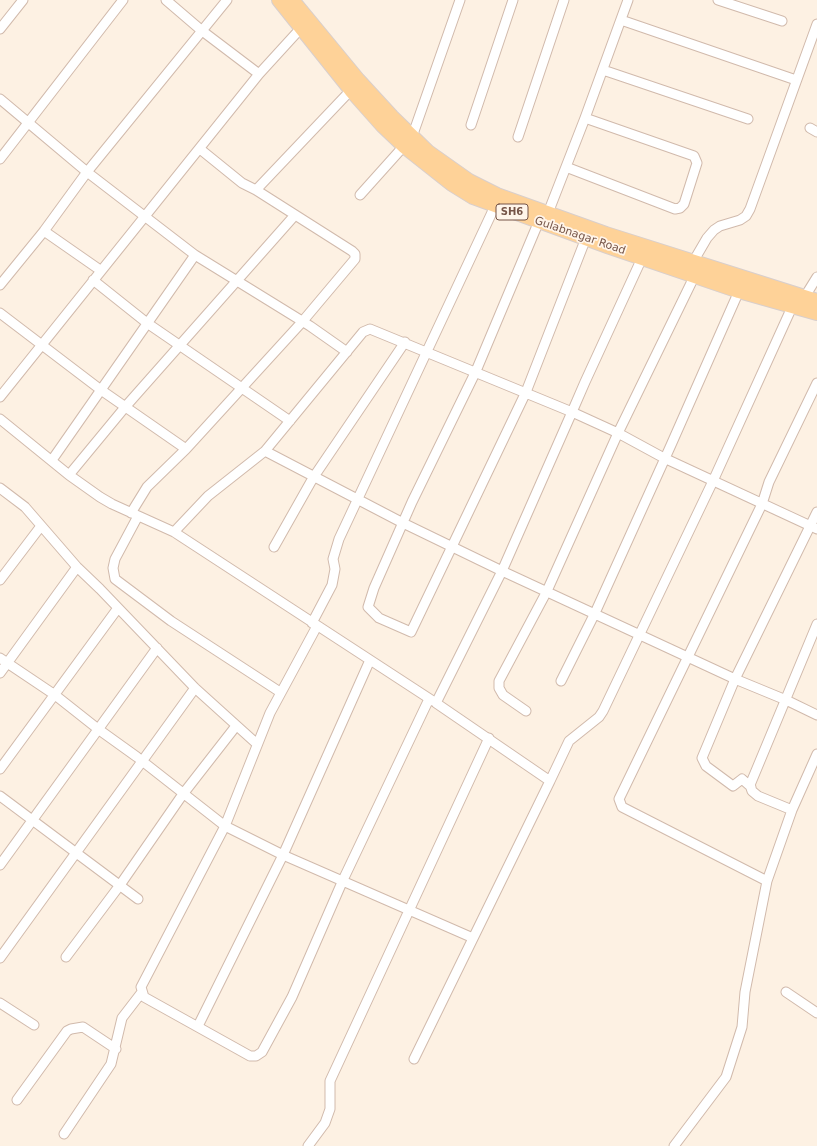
<!DOCTYPE html>
<style>
body{margin:0}
canvas{display:block;background:#fdf1e3}
</style>
<canvas width="817" height="1146"></canvas>
<script>
const ctx = document.querySelector('canvas').getContext('2d');
ctx.lineJoin = 'round';
const toPath = rows => new Path2D(rows.map(r => 'M' + r).join(''));
function trace(path, color, width, dash) { ctx.strokeStyle = color; ctx.lineWidth = width; ctx.lineCap = dash ? 'butt' : 'round'; ctx.setLineDash(dash || []); ctx.stroke(path); }
function label(font, color, halo, rows, align = 'center') {
  ctx.font = font + ' "DejaVu Sans",sans-serif'; ctx.lineWidth = 3.5; ctx.setLineDash([]); ctx.textBaseline = 'middle'; ctx.strokeStyle = halo; ctx.fillStyle = color; for (const [text, x, y, turn = 0] of rows) {
    ctx.save(); ctx.translate(x, y); ctx.rotate((+turn || 0) * Math.PI / 180); ctx.textAlign = isNaN(turn) ? turn : align; if (halo) ctx.strokeText(text, 0, 0); ctx.fillText(text, 0, 0); ctx.restore();
  }
}
const street = toPath([
 [166,0,201,30,259,74],
 [718,0,782,21],
 [621,20,796,80],
 [0,29,23,0],
 [603,70,748,119],
 [0,99,87,172,195,255,310,326,347,352],
 [471,125,513,0],
 [810,128,817,132],
 [518,137,564,0],
 [200,149,242,183,256,190],
 [0,159,123,0],
 [566,167,675,209,680,208,684,204,697,163,694,156,585,118],
 [360,195,412,137,460,0],
 [548,213,585,118,628,0],
 [539,221,476,371,412,502,374,588,368,607,379,618,411,632,526,392,586,238],
 [44,231,100,270],
 [642,258,585,382,572,412,502,571,403,523,265,451,363,332,370,329,572,412,618,433,664,458,817,529],
 [693,262,707,238,714,230,720,226,740,220,746,216,750,209,817,24],
 [93,280,147,323,290,421],
 [0,285,44,231,87,172,227,0],
 [804,298,817,277],
 [0,313,101,390,186,449],
 [0,397,259,74,301,28],
 [0,419,69,475,100,497,112,504,174,532,433,701],
 [52,460,195,255],
 [69,475,126,406,295,215],
 [0,488,25,507,77,567,100,589,195,688,257,744],
 [131,513,147,487,186,449,302,322,355,259,355,254,352,251,256,190,351,90],
 [138,516,115,559,113,568,115,579,171,621,280,692],
 [174,532,208,496,265,451],
 [274,547,313,478,405,342],
 [0,580,41,526],
 [312,623,332,585,335,569,333,559,339,539,495,206],
 [317,626,270,713,225,826,141,987,144,997,250,1056,256,1056,262,1052,292,997,343,880,429,699],
 [0,658,55,695,98,729,137,757,225,826,283,855,473,938],
 [0,673,77,567],
 [561,681,595,613,671,445,739,291],
 [526,711,503,695,499,688,499,681,547,591,618,433,695,275],
 [0,769,118,608],
 [550,781,569,741,599,717,603,711,713,481,792,307],
 [751,787,742,779,733,786,706,766,702,758,735,679,817,512],
 [0,796,138,899],
 [792,810,758,796,752,791,750,785,817,624],
 [0,865,157,648],
 [767,881,622,807,619,799,762,504,769,482,817,383],
 [66,957,120,885,183,794,236,726],
 [0,958,195,688],
 [786,992,817,1013],
 [0,1003,34,1025],
 [198,1026,283,855,370,660],
 [414,1059,550,781,436,703,502,571,735,679,786,700,817,715],
 [17,1100,67,1031,71,1029,83,1027,116,1049],
 [64,1134,111,1064,122,1018,142,992],
 [308,1146,325,1123,330,1109,330,1081,489,738],
 [674,1146,726,1077,742,1027,745,992,767,881,792,810,817,754]
]);
const primary = toPath([
 [279,0,351,90,383,126,404,146,452,184,473,197,607,246,739,291,817,313],
 [292,0,358,80,392,117,428,152,469,181,497,195,606,234,817,301]
]);
trace(street, '#d1baac', 11);
trace(primary, '#d9cfcc', 16);
trace(street, '#fff', 9);
trace(primary, '#fed298', 14);
for (const [x, y, w] of [
 [512,212,32]
]) { const box = new Path2D(); box.roundRect(x - w / 2, y - 8, w, 16, 3); ctx.fillStyle = '#fff5ea'; ctx.fill(box); trace(box, '#765548', 1); }
label('bold 10px', '#765548', null, [
 ["SH6",512,212]
]);
label('11px', '#765548', '#fff5ea', [
 ["Gulabnagar Road",580,236,19]
]);
</script>
